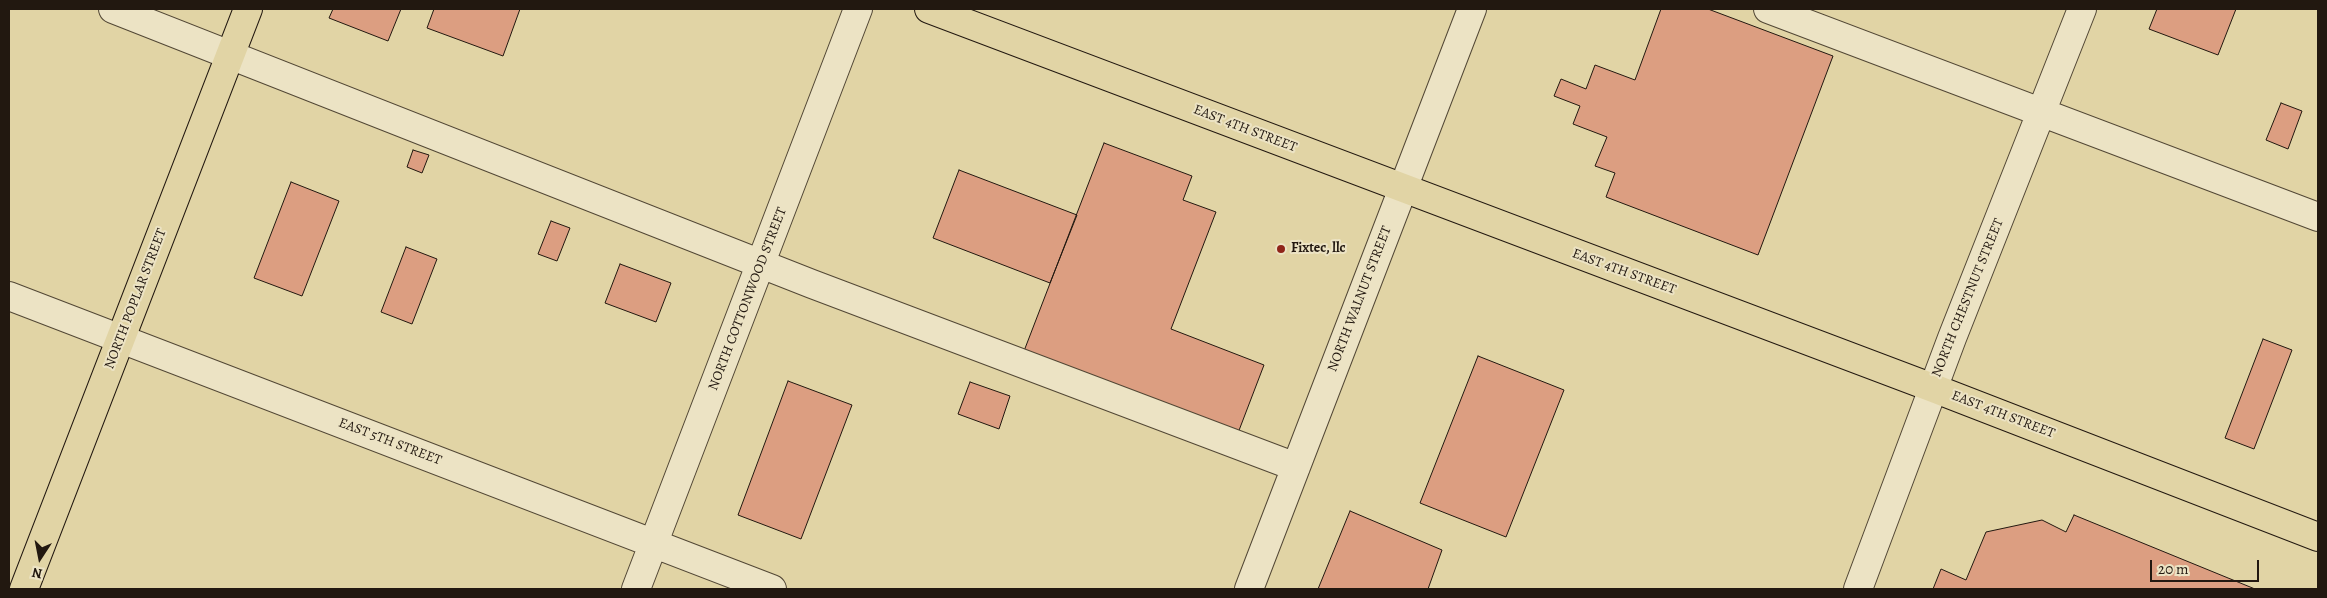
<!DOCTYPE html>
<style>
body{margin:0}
#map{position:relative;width:2327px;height:598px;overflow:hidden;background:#e1d4a5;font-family:Alegreya,serif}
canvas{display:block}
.frame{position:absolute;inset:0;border:10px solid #221810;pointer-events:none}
.north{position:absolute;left:15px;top:533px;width:50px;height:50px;-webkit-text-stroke:4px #ece3c4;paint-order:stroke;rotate:191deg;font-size:14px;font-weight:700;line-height:20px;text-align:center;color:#221810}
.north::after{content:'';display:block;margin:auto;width:18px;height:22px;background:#221810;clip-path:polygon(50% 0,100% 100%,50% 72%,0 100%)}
.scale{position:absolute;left:2150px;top:560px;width:109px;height:22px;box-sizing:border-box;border:2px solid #221810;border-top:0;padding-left:6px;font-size:15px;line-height:18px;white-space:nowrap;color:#221810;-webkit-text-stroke:4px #ece3c4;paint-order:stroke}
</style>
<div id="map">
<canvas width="2327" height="598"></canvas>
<div class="frame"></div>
<div class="north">N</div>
<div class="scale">20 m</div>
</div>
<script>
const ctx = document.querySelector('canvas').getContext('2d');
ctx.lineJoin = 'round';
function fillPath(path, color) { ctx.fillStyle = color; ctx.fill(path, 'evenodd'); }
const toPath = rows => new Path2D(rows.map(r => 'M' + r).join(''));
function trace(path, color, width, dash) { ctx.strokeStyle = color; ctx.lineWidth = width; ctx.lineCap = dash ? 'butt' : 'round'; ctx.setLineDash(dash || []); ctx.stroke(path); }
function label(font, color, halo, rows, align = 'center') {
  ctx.font = font + ' Alegreya,serif'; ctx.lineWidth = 4; ctx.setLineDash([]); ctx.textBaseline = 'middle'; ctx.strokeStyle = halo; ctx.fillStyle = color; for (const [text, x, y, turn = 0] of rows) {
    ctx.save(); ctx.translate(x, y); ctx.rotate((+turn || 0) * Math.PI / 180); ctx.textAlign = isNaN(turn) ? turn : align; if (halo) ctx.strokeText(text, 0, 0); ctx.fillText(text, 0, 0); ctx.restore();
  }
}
const building = toPath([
 [333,9,401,9,388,41,329,18,333,9],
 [434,9,520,9,503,56,427,28,434,9],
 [1661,9,1708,9,1833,56,1758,255,1606,197,1615,173,1595,166,1607,137,1573,124,1580,106,1554,96,1561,79,1586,89,1595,65,1635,80,1661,9],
 [2157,9,2236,9,2218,55,2149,29,2157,9],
 [2281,103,2302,111,2288,149,2266,140,2281,103],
 [1104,143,1192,176,1183,200,1216,212,1171,329,1264,365,1238,433,1024,351,1104,143],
 [413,150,429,155,422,173,407,167,413,150],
 [959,170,1077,215,1050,283,933,238,959,170],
 [291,182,339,201,302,296,254,278,291,182],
 [551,221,570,228,557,261,538,254,551,221],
 [406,247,437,259,412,324,381,312,406,247],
 [620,264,671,283,656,322,605,303,620,264],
 [2263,339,2292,350,2254,449,2225,438,2263,339],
 [1478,356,1564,390,1506,537,1420,503,1478,356],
 [788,381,852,405,801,539,738,515,788,381],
 [970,382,1010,396,999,429,958,414,970,382],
 [1350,511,1442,550,1428,589,1318,589,1350,511],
 [2074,515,2255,589,1933,589,1941,569,1966,580,1986,532,2042,520,2066,532,2074,515]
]);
fillPath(building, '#dc9e81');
trace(building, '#221810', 1);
const minor = toPath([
 [113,9,812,284,1296,467],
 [1768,9,2318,217],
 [9,296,772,589],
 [636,589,858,9],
 [1249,589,1472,9],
 [1858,589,1952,338,2082,9]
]);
const major = toPath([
 [929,9,1933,388,2318,537],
 [24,589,248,9]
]);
trace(minor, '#524735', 30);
trace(major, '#221810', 30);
trace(minor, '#ece3c4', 28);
trace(major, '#e1d4a5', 28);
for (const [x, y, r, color] of [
 [1281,249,5,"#8f2418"]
]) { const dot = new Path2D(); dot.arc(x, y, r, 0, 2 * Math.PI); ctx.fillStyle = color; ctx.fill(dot); trace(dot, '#ece3c4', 2); }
label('14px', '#221810', '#ece3c4', [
 ["EAST 4TH STREET",1245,129,21],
 ["EAST 4TH STREET",1624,272,20],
 ["NORTH CHESTNUT STREET",1968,298,-68],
 ["NORTH POPLAR STREET",136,299,-69],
 ["NORTH COTTONWOOD STREET",748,299,-69],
 ["NORTH WALNUT STREET",1360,299,-69],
 ["EAST 4TH STREET",2003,415,21],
 ["EAST 5TH STREET",390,442,21]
]);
label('bold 14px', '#221810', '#ece3c4', [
 ["Fixtec, llc",1291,249]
], 'left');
</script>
